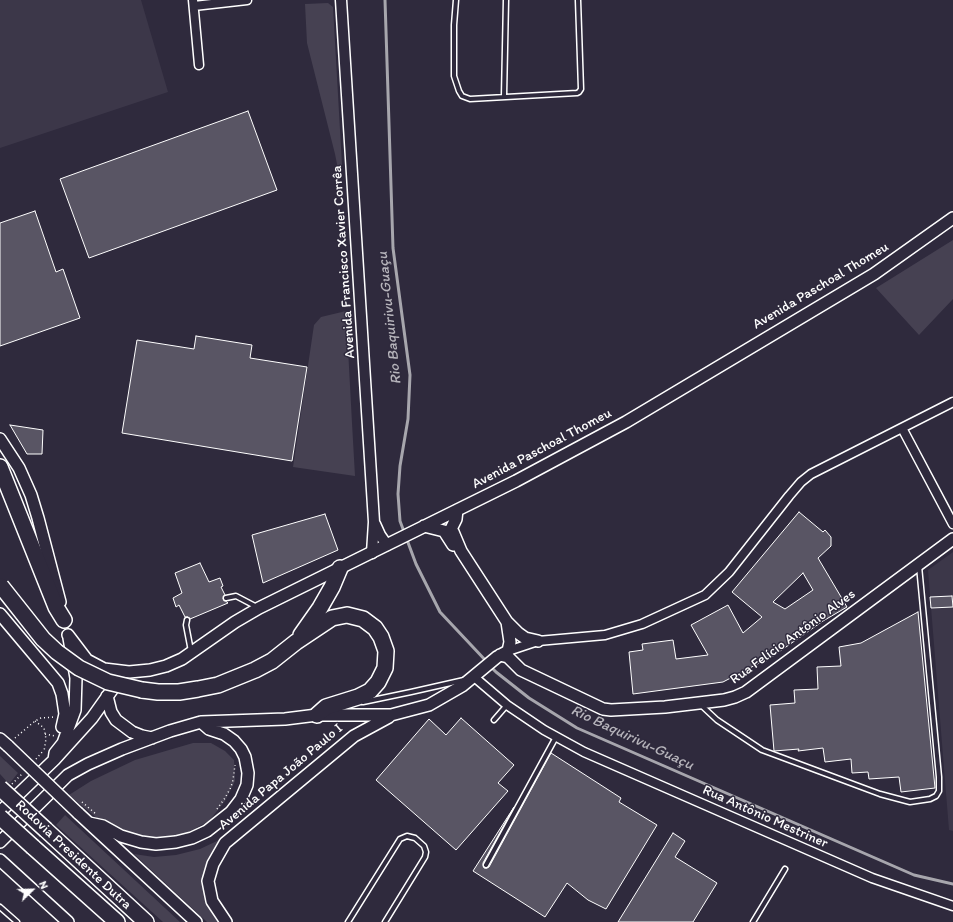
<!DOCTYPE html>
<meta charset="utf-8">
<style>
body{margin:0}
#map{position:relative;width:953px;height:922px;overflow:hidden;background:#2f2a3d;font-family:Itim,sans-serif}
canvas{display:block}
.north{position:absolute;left:12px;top:870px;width:40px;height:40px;-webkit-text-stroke:3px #2f2a3d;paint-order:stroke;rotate:67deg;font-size:11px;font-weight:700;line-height:16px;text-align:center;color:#fff}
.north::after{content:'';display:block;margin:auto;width:14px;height:18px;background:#fff;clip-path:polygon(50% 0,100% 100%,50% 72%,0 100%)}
</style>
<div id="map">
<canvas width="953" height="922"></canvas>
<div class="north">N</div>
</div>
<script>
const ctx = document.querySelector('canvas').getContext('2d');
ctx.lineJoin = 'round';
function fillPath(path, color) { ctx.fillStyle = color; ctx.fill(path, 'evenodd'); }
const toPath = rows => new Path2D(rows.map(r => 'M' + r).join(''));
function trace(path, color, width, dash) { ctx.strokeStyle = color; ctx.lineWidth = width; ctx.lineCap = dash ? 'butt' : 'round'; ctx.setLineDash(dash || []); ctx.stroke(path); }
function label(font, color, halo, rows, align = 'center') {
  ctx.font = font + ' Itim,sans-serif'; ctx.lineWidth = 3; ctx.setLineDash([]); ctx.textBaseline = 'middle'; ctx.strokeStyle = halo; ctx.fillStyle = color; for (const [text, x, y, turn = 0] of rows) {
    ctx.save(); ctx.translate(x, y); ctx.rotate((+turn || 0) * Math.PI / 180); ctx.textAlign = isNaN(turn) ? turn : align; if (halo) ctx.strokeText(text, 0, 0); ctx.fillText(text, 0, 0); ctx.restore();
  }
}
fillPath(toPath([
 [0,0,141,0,168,92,0,148],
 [953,552,953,831,949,830,928,570]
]), '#3c3749');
fillPath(toPath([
 [328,3,333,7,342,165,338,169,335,154,307,43,305,4],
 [953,240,953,299,919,335,876,288],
 [346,311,352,423,355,476,293,467,314,325,321,317],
 [193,743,211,743,225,751,234,760,235,781,225,801,209,821,183,835,162,838,139,836,117,829,97,818,69,795,91,781,135,760],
 [0,756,18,773,9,784,0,774],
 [65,815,180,922,163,922,56,825],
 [219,840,203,877,205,902,218,922,207,922,134,854,154,857,176,855,200,849]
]), '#464152');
trace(toPath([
 [385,0,393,248,410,375,408,419,400,466,398,494,400,521,416,564,440,612,487,662],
 [490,666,496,672,529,698,577,728,914,875,953,884]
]), '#a7a6ad', 3);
const building = toPath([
 [248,111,277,190,89,258,60,179,248,111],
 [35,211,56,272,63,269,80,318,0,346,0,223,35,211],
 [196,336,252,345,250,358,307,367,292,461,122,433,137,340,194,349,196,336],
 [10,425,43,430,42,454,27,454,10,425],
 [799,512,823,532,825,530,831,537,831,546,818,558,847,607,823,621,766,661,765,660,723,682,633,694,629,652,643,650,642,644,673,640,676,659,708,655,691,625,728,605,743,633,762,617,732,592,799,512],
 [803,573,813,590,785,609,773,602,803,573],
 [325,514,338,550,263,583,252,535,325,514],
 [200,563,209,582,220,578,223,586,221,587,225,595,223,599,228,603,190,619,188,617,185,617,179,605,176,607,173,598,182,593,175,573,200,563],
 [952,596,953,607,931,608,930,597,952,596],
 [918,612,935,788,901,792,899,777,869,779,868,772,852,773,851,759,825,762,823,748,798,751,799,749,774,751,770,705,795,703,794,690,818,689,817,667,841,666,839,647,861,643,918,612],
 [461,718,514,765,498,783,508,791,456,850,376,780,429,719,446,735,461,718],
 [551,753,621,798,619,802,657,825,606,909,588,900,567,883,545,917,473,871,514,807,483,863,484,868,486,868,489,867,551,753],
 [673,833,685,841,675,857,717,883,693,922,618,922,673,833]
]);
fillPath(building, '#595564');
trace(building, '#fff', 1);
const service = toPath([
 [456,0,454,25,454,76,459,91,462,96,470,99,577,93,579,92,581,89,578,0],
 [504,96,506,0],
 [226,598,236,596,257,607],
 [187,620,186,625,191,651],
 [363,702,411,692,464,680],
 [701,705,717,720,762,750,880,794,910,802,930,799,936,796,939,791,939,777,919,566],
 [494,720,507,705],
 [486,865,556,737],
 [0,907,17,922],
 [348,922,400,839,407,836,415,838,424,846,426,852,425,857,385,922],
 [753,922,785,869]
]);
const minor = toPath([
 [193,0,199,65],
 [194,6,247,0],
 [902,428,953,524],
 [508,651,538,641,605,635,642,624,705,595,729,572,789,496,801,482,811,474,953,402],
 [473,676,507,705,544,730,584,752,872,878,953,906]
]);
const tertiary = toPath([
 [341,0,374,522,372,553],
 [375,524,380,535,387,545]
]);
const secondary = toPath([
 [0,439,19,468,31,495,38,518,60,602],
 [424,526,444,531,453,545],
 [0,614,58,683,62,694,65,714,62,727],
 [507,622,518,633,525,638,538,641],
 [68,635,87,660,104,669,129,672,150,670,166,666,182,659,235,622,259,608,516,481,626,422,874,274,953,218],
 [500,655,508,657,521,670,603,709,611,710,665,707,724,700,735,697,746,692,953,539],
 [107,696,111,712,116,720,132,732,142,736,152,738],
 [0,739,8,746],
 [54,760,55,753,63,743,68,729,75,710,76,678,69,638],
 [0,812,54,760,92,718,119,680],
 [78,813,196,922],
 [89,823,103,826,121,836,141,842,156,844,176,842,192,838,207,831,231,812,241,799,247,785,248,773,245,757,241,749,234,741,224,734,209,729,201,722],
 [0,842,68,775,88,764,122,749,170,731,201,722,285,719,317,715,391,715,429,705,462,686,497,657,508,651,510,642,507,622,461,551,453,532,451,529,456,519,457,510],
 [0,860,68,922],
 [226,922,212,901,208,881,213,864,225,843,354,736,389,717]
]);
const motorway = toPath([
 [0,467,56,607,64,620],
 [301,635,320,608,332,587,340,568],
 [142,690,158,692,179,692,198,689,218,685,255,670,272,661,296,642,332,618,347,615,363,619,375,628,381,637,386,651,385,668,378,682,370,691,358,697,326,707,317,715],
 [46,830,146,922],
 [33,847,117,922]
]);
trace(service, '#fff', 7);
trace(minor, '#fff', 11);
trace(tertiary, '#fff', 13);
trace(secondary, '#fff', 14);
trace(motorway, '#fff', 18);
trace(toPath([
 [35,721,44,728,46,739,44,751],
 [45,734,55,736],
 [15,738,35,721,41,718,54,717],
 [36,759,44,750],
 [12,784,22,774],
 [82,802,96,814],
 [217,809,225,798,231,787,233,780,235,765]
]), '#fff', 1.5, [1, 3]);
trace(service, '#2f2a3d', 4);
trace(minor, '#2f2a3d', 8);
trace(tertiary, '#2f2a3d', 10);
trace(secondary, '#2f2a3d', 11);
trace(motorway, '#2f2a3d', 15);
const secondaryBridge = toPath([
 [8,746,78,813]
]);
const motorwayBridge = toPath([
 [1,586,43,639,57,652,79,668,108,682,142,690],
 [0,788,46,830],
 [0,817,33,847]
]);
trace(secondaryBridge, '#fff', 14, []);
trace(motorwayBridge, '#fff', 18, []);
trace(secondaryBridge, '#2f2a3d', 11);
trace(motorwayBridge, '#2f2a3d', 15);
label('14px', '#fff', '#2f2a3d', [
 ["Avenida Francisco Xavier Corrêa",344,262,-94],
 ["Avenida Paschoal Thomeu",821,286,-31],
 ["Avenida Paschoal Thomeu",542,449,-28],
 ["Rua Felício Antônio Alves",793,637,-36],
 ["Avenida Papa João Paulo I",281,777,-40],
 ["Rua Antônio Mestriner",765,817,24],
 ["Rodovia Presidente Dutra",73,855,43]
]);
label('italic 15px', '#b6b4bb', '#2f2a3d', [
 ["Rio Baquirivu-Guaçu",390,318,-96],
 ["Rio Baquirivu-Guaçu",632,738,25]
]);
</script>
